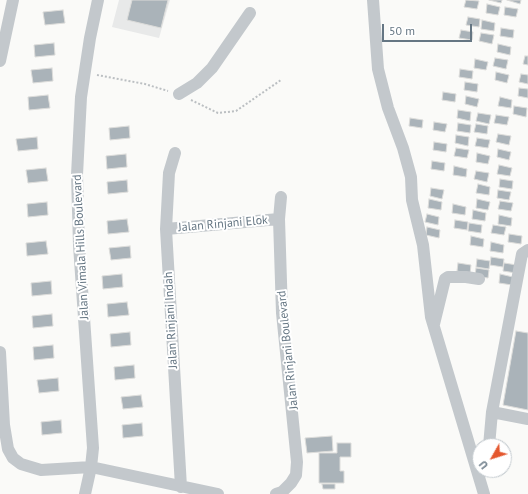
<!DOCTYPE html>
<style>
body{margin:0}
#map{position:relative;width:528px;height:494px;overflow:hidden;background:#fafaf8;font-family:"PT Sans",sans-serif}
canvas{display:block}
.north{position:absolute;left:472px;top:438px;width:40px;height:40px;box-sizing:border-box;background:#fff;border:1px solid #c1c8cd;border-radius:50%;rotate:231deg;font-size:11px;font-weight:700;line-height:16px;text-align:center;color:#657683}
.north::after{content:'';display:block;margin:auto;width:14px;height:18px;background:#e4572e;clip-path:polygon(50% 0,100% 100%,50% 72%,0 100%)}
.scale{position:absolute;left:382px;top:24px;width:90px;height:18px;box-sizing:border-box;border:2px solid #657683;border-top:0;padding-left:5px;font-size:12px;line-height:14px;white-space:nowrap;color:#657683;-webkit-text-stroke:3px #fff;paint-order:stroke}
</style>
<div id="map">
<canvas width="528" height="494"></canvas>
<div class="north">U</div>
<div class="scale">50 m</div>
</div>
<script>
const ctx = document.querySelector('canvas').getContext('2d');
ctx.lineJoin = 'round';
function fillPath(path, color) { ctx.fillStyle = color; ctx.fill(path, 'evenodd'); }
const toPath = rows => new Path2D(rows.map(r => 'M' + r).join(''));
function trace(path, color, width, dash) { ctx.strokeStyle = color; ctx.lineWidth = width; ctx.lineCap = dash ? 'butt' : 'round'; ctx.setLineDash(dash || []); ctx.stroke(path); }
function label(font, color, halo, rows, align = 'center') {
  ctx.font = font + ' "PT Sans",sans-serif'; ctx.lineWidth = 4; ctx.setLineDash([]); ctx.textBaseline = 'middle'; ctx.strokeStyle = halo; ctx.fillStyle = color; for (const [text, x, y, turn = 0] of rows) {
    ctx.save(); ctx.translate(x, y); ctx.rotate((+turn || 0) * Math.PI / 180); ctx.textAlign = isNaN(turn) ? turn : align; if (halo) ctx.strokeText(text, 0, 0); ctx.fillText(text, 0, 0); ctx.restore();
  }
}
fillPath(toPath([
 [119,0,170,0,159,38,112,27]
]), '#e8e9e9');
const building = toPath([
 [132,0,168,0,161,28,127,20,132,0],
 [466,0,479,1,477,9,464,7,466,0],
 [489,0,502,0,501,3,489,0],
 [507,0,521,0,520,4,507,0],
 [487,4,500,7,498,15,486,13,487,4],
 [505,7,518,9,516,17,504,15,505,7],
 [63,10,65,23,45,25,43,12,63,10],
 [468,17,480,19,479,27,466,25,468,17],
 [482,20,495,23,494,31,481,29,482,20],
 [501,28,514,30,513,38,500,36,501,28],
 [461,30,473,32,472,40,459,38,461,30],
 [481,33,494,35,492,44,479,41,481,33],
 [54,43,55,55,35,57,34,45,54,43],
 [498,44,511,47,510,55,497,52,498,44],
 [525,56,528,56,528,65,523,64,525,56],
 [495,58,508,60,506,69,493,66,495,58],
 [475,59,488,62,486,70,474,68,475,59],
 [52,68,53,81,33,83,31,70,52,68],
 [460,69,473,71,472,79,459,77,460,69],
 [496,72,509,75,507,83,495,80,496,72],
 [521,74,528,75,528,84,519,82,521,74],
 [465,82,478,84,477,92,464,90,465,82],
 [519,88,528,89,528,98,518,96,519,88],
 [443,92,456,94,455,102,442,100,443,92],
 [48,95,50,108,29,110,28,97,48,95],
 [466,96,479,99,477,107,465,104,466,96],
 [500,97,512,100,511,108,498,106,500,97],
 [514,106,527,108,526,117,513,114,514,106],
 [458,110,471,112,470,121,457,118,458,110],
 [478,113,491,115,489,124,476,121,478,113],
 [496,115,509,117,507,125,494,123,496,115],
 [410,118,423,120,422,128,409,126,410,118],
 [434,122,447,124,445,132,433,130,434,122],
 [458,123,471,125,470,133,457,131,458,123],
 [476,124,488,126,487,134,474,132,476,124],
 [129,126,130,138,110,140,109,128,129,126],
 [498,134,511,136,509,145,496,142,498,134],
 [456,135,469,137,468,146,455,143,456,135],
 [37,137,38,149,18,151,16,139,37,137],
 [477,138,490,140,488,148,475,146,477,138],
 [434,142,447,144,446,152,433,150,434,142],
 [456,148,469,150,467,158,454,156,456,148],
 [498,149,511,152,509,160,497,157,498,149],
 [477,153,490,156,488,164,476,162,477,153],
 [126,154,127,167,107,169,106,156,126,154],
 [432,161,445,163,444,171,431,169,432,161],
 [499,165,512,168,510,176,497,174,499,165],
 [454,166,467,169,466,177,453,175,454,166],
 [46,168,48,181,28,183,26,170,46,168],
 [476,171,489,173,487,182,474,179,476,171],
 [500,179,513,181,512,189,499,187,500,179],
 [127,180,128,192,108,194,107,182,127,180],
 [478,184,490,187,489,195,476,193,478,184],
 [431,188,444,190,442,199,430,196,431,188],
 [498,190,511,192,509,200,497,198,498,190],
 [429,199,442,202,441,210,428,208,429,199],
 [477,199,490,202,488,210,476,208,477,199],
 [500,201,513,203,511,211,498,209,500,201],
 [47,202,48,215,28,217,27,204,47,202],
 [453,204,466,207,465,215,452,213,453,204],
 [473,210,486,213,485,221,472,219,473,210],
 [427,214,439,217,438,225,425,222,427,214],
 [499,215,512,218,511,226,498,224,499,215],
 [127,219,129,232,108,234,107,221,127,219],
 [455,220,468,222,467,230,454,228,455,220],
 [469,223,482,225,481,233,468,231,469,223],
 [493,225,506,227,504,235,491,233,493,225],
 [427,227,440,230,439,238,426,235,427,227],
 [509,234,522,236,521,244,508,242,509,234],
 [471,236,484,239,483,247,470,245,471,236],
 [46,241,48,254,27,256,26,243,46,241],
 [491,242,504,245,503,253,490,251,491,242],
 [130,246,131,258,111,260,109,248,130,246],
 [491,257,504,259,503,267,490,265,491,257],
 [477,259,490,261,489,269,476,267,477,259],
 [458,263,471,265,470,274,457,271,458,263],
 [504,263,517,265,516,273,503,271,504,263],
 [476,268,489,270,488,278,475,276,476,268],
 [122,274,123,287,103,289,102,276,122,274],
 [500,274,513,277,512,285,499,283,500,274],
 [51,281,52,294,32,296,31,283,51,281],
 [127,302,129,315,108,317,107,304,127,302],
 [52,314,53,326,33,328,32,316,52,314],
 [516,331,528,333,528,410,503,405,516,331],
 [130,332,131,345,111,347,110,334,130,332],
 [53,345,54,358,34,360,33,347,53,345],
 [134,365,135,378,115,380,114,367,134,365],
 [58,378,59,391,39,393,37,380,58,378],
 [141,395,143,407,123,409,121,397,141,395],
 [61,420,62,433,42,435,41,422,61,420],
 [142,423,143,436,123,438,122,425,142,423],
 [332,436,333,451,307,453,305,438,332,436],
 [337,443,351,443,351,457,340,457,340,471,344,471,344,483,319,483,319,453,337,453,337,443],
 [322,484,335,484,335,489,323,489,322,484]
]);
fillPath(building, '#aab3b9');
trace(building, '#dcdcda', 1);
trace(toPath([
 [97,75,145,84,168,91],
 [191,100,218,113,236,111,281,80]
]), '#bbbfc2', 2, [2, 2]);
trace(toPath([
 [373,0,378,69,388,108,403,148,411,177,412,200,423,245,431,317,484,494],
 [0,61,13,0],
 [179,94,197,83,212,68,250,13],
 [175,153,169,173,166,229,181,487],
 [166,229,279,219],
 [434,324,445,279,448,277,466,277,479,279],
 [0,352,4,425,8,449,13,458,21,464,41,470,91,467,218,494],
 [492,412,528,419],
 [489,446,492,412,522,254,528,250],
 [85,494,91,467,93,448,79,245,77,175,81,97,90,38,98,0],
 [276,494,282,492,291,483,296,475,297,462,282,313,279,219,281,197]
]), '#c3c8cc', 12);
label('12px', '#657683', '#fff', [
 ["Jalan Rinjani Elok",223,224,-5],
 ["Jalan Vimala Hills Boulevard",81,247,-93],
 ["Jalan Rinjani Indah",171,320,-93],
 ["Jalan Rinjani Boulevard",288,350,-96]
]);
</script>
